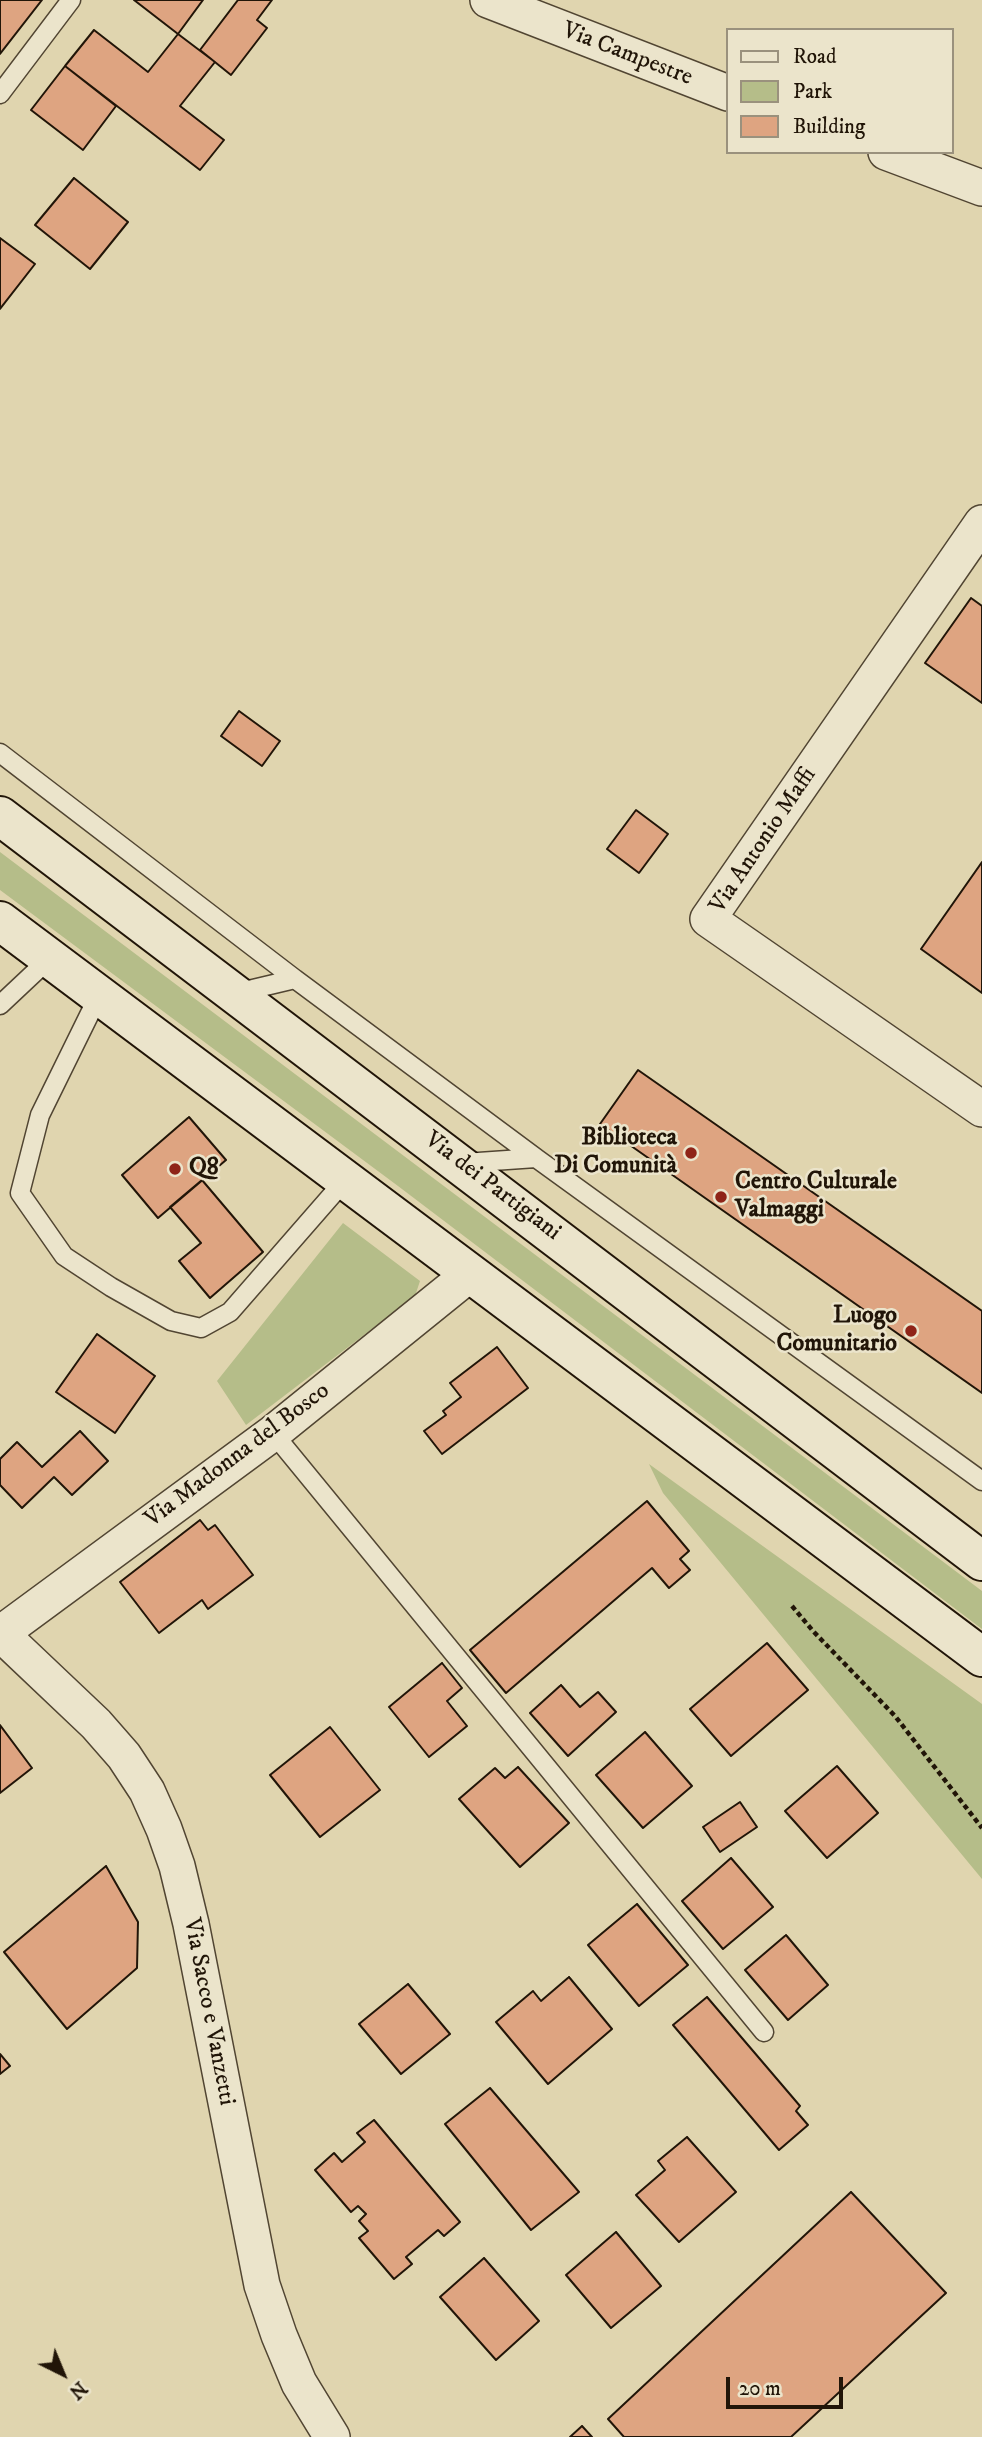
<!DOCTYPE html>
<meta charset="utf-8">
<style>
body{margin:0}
#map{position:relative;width:982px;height:2437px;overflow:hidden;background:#e0d5af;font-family:"IM FELL DW Pica",serif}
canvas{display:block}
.legend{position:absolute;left:726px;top:28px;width:228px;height:126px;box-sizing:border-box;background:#ebe4cb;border:2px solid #9a917d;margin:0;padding:9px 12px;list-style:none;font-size:21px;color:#211508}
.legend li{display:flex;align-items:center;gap:14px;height:35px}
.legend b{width:35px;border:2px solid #9a917d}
.north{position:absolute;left:28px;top:2339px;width:70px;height:70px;-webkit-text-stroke:5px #ebe4cb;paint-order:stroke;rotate:137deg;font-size:19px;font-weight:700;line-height:28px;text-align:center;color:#211508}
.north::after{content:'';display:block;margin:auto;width:24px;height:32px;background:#211508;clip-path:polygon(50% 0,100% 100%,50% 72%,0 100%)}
.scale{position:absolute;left:726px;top:2377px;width:117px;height:32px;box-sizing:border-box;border:4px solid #211508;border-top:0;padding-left:9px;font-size:21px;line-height:24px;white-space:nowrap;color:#211508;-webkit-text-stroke:5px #ebe4cb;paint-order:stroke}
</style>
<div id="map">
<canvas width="982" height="2437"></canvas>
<ul class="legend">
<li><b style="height:9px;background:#ebe4cb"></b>Road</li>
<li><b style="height:19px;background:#b5bd89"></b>Park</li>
<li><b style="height:19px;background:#dea481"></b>Building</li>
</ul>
<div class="north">N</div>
<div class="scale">20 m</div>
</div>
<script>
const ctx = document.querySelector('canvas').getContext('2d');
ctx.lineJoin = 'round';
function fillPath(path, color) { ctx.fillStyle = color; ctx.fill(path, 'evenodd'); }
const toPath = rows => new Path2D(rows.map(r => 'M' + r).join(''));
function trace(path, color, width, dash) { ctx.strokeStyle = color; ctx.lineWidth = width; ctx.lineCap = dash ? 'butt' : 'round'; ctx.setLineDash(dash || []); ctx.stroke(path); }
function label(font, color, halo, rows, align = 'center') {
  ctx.font = font + ' "IM FELL DW Pica",serif'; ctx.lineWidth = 5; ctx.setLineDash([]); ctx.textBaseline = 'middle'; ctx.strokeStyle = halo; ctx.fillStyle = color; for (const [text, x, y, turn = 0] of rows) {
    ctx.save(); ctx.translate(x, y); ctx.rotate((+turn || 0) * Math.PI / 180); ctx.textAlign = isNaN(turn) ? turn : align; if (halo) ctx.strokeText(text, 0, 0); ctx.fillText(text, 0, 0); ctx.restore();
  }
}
fillPath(toPath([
 [0,852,982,1591,982,1629,398,1186,0,890],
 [343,1223,420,1281,415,1296,246,1425,217,1381],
 [649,1464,982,1704,982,1879,663,1493]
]), '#b5bd89');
const building = toPath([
 [0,0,42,0,0,54,0,0],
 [134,0,203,0,178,34,134,0],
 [238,0,272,0,257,20,267,28,231,75,200,50,238,0],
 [94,30,148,72,178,34,215,62,180,106,224,140,200,170,65,66,94,30],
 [65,66,116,106,83,150,31,110,65,66],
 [74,178,128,222,90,269,35,225,74,178],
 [0,238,35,264,0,309,0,238],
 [971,598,982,606,982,703,925,663,971,598],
 [239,711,280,741,262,766,221,736,239,711],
 [636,810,668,834,639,873,607,849,636,810],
 [982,862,982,993,921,949,982,862],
 [638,1070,982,1311,982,1393,600,1124,638,1070],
 [189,1117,226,1160,158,1218,122,1175,189,1117],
 [202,1180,263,1252,210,1298,179,1261,201,1243,170,1207,202,1180],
 [97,1334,155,1376,115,1433,56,1392,97,1334],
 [497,1347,528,1388,442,1454,424,1431,446,1415,443,1411,461,1397,450,1383,497,1347],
 [80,1431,108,1461,72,1495,54,1477,22,1508,0,1485,0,1459,17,1442,42,1467,80,1431],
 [647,1501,689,1551,680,1559,690,1570,669,1588,652,1568,506,1693,470,1650,647,1501],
 [200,1520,208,1530,215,1525,253,1575,208,1609,202,1600,159,1633,120,1582,200,1520],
 [767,1643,808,1690,731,1756,690,1709,767,1643],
 [442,1663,462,1688,447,1701,467,1726,429,1757,389,1707,442,1663],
 [561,1685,580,1707,598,1692,616,1712,568,1756,530,1713,561,1685],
 [0,1725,32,1768,0,1793,0,1725],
 [330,1727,380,1790,320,1837,270,1775,330,1727],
 [645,1732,692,1786,643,1828,596,1775,645,1732],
 [837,1766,878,1813,827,1858,785,1811,837,1766],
 [518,1767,569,1823,520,1867,459,1799,495,1768,505,1778,518,1767],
 [740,1802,757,1827,720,1852,703,1827,740,1802],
 [731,1858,773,1907,723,1949,682,1901,731,1858],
 [106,1866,138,1922,137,1968,67,2029,4,1952,106,1866],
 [637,1904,688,1965,639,2006,588,1945,637,1904],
 [786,1935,828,1985,788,2020,745,1970,786,1935],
 [569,1977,612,2029,548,2084,496,2022,533,1991,541,2001,569,1977],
 [408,1984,450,2034,401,2074,359,2024,408,1984],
 [707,1997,800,2106,796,2111,808,2125,779,2150,673,2025,707,1997],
 [0,2054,10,2066,0,2074,0,2054],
 [490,2088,579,2192,531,2230,445,2124,490,2088],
 [374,2120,460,2222,444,2236,438,2230,406,2257,412,2264,394,2279,359,2238,368,2231,359,2221,366,2214,358,2206,351,2212,315,2170,334,2153,342,2162,365,2142,357,2133,374,2120],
 [687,2137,736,2192,679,2242,636,2195,665,2170,658,2161,687,2137],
 [851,2192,946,2293,791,2437,624,2437,608,2419,851,2192],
 [616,2232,661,2286,611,2328,566,2275,616,2232],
 [484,2258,539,2321,496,2360,440,2297,484,2258],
 [582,2426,592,2437,570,2437,582,2426]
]);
fillPath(building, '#dea481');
trace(building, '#211508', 2);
const lane = toPath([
 [0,94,71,0],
 [0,753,295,979],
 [236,993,295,979,536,1158],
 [99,995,40,1115,20,1193,64,1256,111,1287,171,1321,201,1328,230,1312,346,1179],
 [0,1005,50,958],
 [464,1163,536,1158,982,1481],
 [273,1433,764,2032]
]);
const street = toPath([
 [488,0,728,93],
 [886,152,982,188],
 [982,523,708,919,982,1109],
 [0,1633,96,1724,124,1756,147,1791,164,1829,177,1866,191,1924,262,2285,279,2335,299,2383,332,2437],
 [0,1634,273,1433,471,1273]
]);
const secondary = toPath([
 [0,816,982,1561],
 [0,921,982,1657]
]);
trace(lane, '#514532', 21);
trace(street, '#514532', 38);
trace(secondary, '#211508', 42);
trace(toPath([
 [792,1606,813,1631,895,1716,982,1828]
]), '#211508', 4.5, [5, 3.5]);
trace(lane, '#ebe4cb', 18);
trace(street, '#ebe4cb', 35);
trace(secondary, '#ebe4cb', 38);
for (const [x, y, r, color] of [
 [691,1153,7,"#8f2418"],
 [175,1169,7,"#8f2418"],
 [721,1197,7,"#8f2418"],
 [911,1331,7,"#8f2418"]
]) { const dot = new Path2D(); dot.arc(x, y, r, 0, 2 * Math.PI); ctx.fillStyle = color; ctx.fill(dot); trace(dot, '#ebe4cb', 2.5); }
label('24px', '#211508', '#ebe4cb', [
 ["Via Campestre",627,55,21],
 ["Via Antonio Maffi",764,841,-56],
 ["Via dei Partigiani",492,1187,37],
 ["Via Madonna del Bosco",238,1456,-37],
 ["Via Sacco e Vanzetti",208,2012,79]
]);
label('bold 24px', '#211508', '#ebe4cb', [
 ["Biblioteca",677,1139],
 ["Di Comunità",677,1167],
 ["Q8",189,1169,"left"],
 ["Centro Culturale",735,1183,"left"],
 ["Valmaggi",735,1211,"left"],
 ["Luogo",897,1317],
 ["Comunitario",897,1345]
], 'right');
</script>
